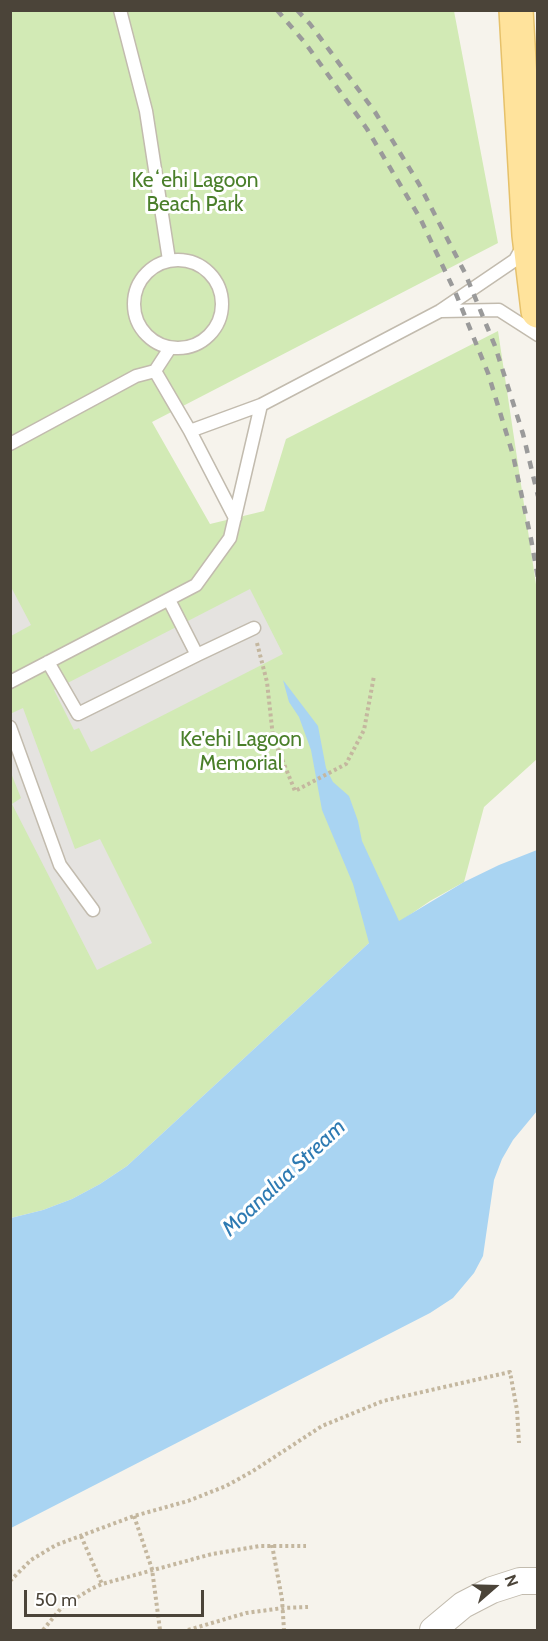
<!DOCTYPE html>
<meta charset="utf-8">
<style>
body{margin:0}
#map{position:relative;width:548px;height:1641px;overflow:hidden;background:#f6f3ec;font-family:Cabin,sans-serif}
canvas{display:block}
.frame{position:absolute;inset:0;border:12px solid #4b4439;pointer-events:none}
.north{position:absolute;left:464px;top:1557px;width:60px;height:60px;-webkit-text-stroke:4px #fff;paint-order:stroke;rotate:70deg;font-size:16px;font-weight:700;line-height:24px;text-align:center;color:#4b4439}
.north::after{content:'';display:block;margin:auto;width:21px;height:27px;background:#4b4439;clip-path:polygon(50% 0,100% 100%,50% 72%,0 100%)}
.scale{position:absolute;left:24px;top:1590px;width:180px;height:27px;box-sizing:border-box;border:3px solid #4b4439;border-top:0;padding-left:8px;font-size:18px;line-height:21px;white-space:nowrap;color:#4b4439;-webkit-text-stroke:4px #fff;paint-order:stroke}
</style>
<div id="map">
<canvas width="548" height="1641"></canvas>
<div class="frame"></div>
<div class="north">N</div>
<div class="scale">50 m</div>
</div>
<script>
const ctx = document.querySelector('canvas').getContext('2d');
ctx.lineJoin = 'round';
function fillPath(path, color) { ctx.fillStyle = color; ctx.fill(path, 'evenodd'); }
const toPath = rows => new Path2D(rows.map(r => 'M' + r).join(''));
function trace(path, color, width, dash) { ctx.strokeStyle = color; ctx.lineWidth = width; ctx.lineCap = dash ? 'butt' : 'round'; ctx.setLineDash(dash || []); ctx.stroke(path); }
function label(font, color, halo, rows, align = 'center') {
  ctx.font = font + ' Cabin,sans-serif'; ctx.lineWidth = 6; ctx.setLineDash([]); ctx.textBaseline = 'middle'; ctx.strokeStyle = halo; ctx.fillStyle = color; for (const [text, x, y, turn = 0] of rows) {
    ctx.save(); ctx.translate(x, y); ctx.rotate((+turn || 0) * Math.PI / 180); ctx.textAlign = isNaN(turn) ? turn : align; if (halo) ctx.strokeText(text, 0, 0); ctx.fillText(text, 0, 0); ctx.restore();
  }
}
fillPath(toPath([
 [11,11,454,11,498,243,152,422,210,524,264,511,286,439,498,331,537,591,537,759,484,807,464,882,430,901,369,943,127,1166,100,1184,72,1199,43,1210,11,1218]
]), '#d2eab5');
fillPath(toPath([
 [11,587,31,625,11,636,10,636],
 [250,589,283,654,91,752,79,728,74,730,54,690],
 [23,708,75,849,100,839,152,943,97,970,12,804,21,798,11,773,10,714]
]), '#e5e3e0');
fillPath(toPath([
 [283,680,318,726,326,768,333,782,349,796,358,821,362,841,399,921,464,882,499,865,537,850,537,1111,513,1140,502,1159,494,1180,483,1256,474,1273,453,1298,430,1313,11,1528,11,1218,43,1210,72,1199,100,1184,127,1166,369,943,353,884,322,810,311,750,299,717,289,702]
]), '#a9d4f2');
const lane = toPath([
 [120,10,146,111,169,260],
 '134 304a44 44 0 1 1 88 0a44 44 0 1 1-88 0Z',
 [441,311,499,310,538,335],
 [155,371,190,431],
 [10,444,136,376,155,371,170,348],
 [235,518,190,431,261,405,440,311,515,260,523,246],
 [197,655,254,628],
 [48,662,78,714,197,655,169,600],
 [10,682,196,585,230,538,261,405],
 [10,727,60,865,93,910]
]);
const street = toPath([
 [433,1630,463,1605,492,1590,520,1581,538,1581]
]);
const primary = toPath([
 [516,10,529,235,538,311]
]);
trace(lane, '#c2bbae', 15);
trace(street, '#c2bbae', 28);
trace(primary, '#e6c16a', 36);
trace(toPath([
 [257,643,267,682,273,737,295,791,346,764,364,730,374,676],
 [134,1516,152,1569,160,1630],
 [81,1536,102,1584],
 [272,1545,282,1599,284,1630],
 [10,1581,31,1560,56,1545,134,1516,188,1501,226,1486,253,1471,322,1426,383,1401,510,1372,517,1410,519,1443],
 [43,1630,62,1607,91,1589,102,1584,212,1554,260,1546,306,1546],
 [188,1630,246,1613,283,1608,308,1607]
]), '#c4b79f', 4, [3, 3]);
trace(lane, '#fff', 12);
trace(street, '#fff', 26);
trace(primary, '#ffe39c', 33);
trace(toPath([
 [277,10,306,44,367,129,420,218,456,294,488,373,513,455,531,539,538,578],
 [297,10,310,24,375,112,419,184,465,273,495,346,523,434,538,496]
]), '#9a9a9a', 4.5, [8, 8]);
label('21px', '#4a7f2a', '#fff', [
 ["Keʻehi Lagoon",195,181],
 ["Beach Park",195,205],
 ["Ke'ehi Lagoon",241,740],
 ["Memorial",241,764]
]);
label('italic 22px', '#2e7ab2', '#fff', [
 ["Moanalua Stream",284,1178,-43]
]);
</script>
